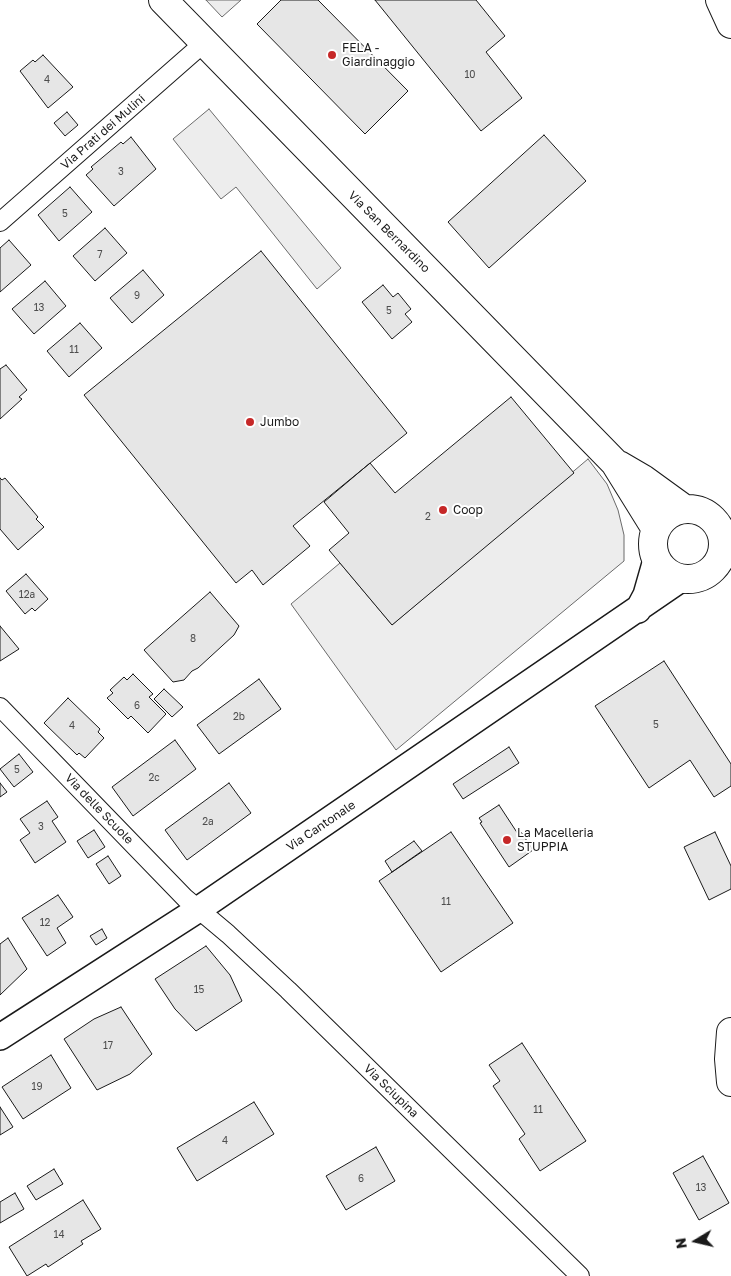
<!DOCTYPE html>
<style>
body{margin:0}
#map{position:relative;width:731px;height:1276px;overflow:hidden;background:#fff;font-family:"Golos Text",sans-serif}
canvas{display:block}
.north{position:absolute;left:671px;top:1216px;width:50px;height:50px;-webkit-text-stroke:4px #fff;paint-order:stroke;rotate:261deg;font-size:14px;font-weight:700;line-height:20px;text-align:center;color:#1a1a1a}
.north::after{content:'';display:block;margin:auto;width:18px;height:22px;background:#1a1a1a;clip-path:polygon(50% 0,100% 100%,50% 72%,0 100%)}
</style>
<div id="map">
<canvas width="731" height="1276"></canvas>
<div class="north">N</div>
</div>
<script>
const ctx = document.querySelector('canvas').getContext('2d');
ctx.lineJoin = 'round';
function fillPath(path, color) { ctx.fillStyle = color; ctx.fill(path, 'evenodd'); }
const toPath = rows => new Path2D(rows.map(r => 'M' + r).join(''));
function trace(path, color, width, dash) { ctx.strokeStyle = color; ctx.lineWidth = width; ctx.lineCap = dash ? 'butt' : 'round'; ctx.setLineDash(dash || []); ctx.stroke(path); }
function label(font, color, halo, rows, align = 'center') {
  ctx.font = font + ' "Golos Text",sans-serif'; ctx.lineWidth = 4; ctx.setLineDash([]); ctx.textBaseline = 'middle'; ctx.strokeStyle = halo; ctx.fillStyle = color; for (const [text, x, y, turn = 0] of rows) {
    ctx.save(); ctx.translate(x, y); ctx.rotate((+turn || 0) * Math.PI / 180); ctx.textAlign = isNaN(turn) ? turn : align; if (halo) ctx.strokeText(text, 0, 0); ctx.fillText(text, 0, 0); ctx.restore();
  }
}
const built = toPath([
 [206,0,241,0,222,17,206,0],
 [209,109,341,268,317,289,236,187,221,199,173,139,209,109],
 [588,459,607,484,618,510,624,535,624,561,396,750,291,604,340,563,392,625,588,459]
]);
fillPath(built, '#ededed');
trace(built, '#6a6a6a', 1);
const building = toPath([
 [281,0,318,0,408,91,365,134,257,24,281,0],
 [375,0,476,0,505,36,486,52,522,98,481,131,375,0],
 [43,55,73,87,48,108,20,71,33,60,35,62,43,55],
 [67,112,78,125,65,136,54,123,67,112],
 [544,135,586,181,489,268,448,222,544,135],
 [131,137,156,169,114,206,86,175,93,169,91,167,121,142,123,144,131,137],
 [70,187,92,212,59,241,38,215,70,187],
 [105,228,127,253,95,281,73,256,105,228],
 [9,240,31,265,0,292,0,248,9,240],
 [261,251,407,433,293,526,310,546,263,585,252,570,236,583,84,395,261,251],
 [143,270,164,295,132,323,110,298,143,270],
 [45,281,66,306,34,334,12,309,45,281],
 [383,285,393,297,398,293,411,309,405,314,412,322,392,339,362,302,383,285],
 [80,323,102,348,69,377,47,351,80,323],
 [6,365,27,390,19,397,22,399,0,419,0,369,6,365],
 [511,397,574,473,392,625,329,550,349,533,324,502,370,463,395,493,511,397],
 [0,478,2,480,5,478,38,517,36,519,44,527,18,550,0,529,0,478],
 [26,574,48,599,35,611,32,608,25,614,6,591,26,574],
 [210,592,239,626,234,635,198,668,192,671,184,680,173,682,144,650,210,592],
 [0,626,19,649,0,661,0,626],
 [664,661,731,764,731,786,714,797,690,760,649,788,595,706,664,661],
 [133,674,153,694,149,697,166,714,148,733,131,716,128,719,107,698,113,693,110,690,124,677,127,680,133,674],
 [259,679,281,709,219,754,197,725,259,679],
 [164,689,183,707,172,717,154,699,164,689],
 [68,698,100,729,98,732,104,738,85,758,79,753,77,755,44,723,68,698],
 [175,740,196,769,133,816,112,787,175,740],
 [509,747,519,763,463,799,453,784,509,747],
 [19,754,33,772,14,787,0,769,19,754],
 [0,783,7,792,0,797,0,783],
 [229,783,251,813,187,860,165,830,229,783],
 [47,801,58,817,52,821,66,842,35,863,20,840,30,833,20,819,47,801],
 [499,805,518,834,521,832,533,850,509,867,480,823,482,822,479,818,499,805],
 [94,830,105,847,88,858,77,841,94,830],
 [451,832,513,923,441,972,379,881,451,832],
 [715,832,731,866,731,889,709,900,684,847,715,832],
 [414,841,422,851,392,872,385,861,414,841],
 [108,856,121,876,109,884,96,864,108,856],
 [58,895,73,917,57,928,66,943,47,956,22,918,58,895],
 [102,929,107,938,96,945,90,936,102,929],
 [8,938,27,969,0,995,0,944,8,938],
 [206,946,230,975,242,1001,196,1031,175,1009,155,979,206,946],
 [121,1007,152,1054,130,1074,97,1090,64,1039,94,1019,121,1007],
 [522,1043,586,1141,540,1171,519,1139,525,1134,493,1086,500,1081,489,1065,522,1043],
 [51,1055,71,1088,23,1119,2,1087,51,1055],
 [254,1102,274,1134,197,1181,177,1148,254,1102],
 [0,1107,13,1127,0,1135,0,1107],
 [376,1147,395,1181,346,1210,326,1176,376,1147],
 [703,1156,729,1203,699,1220,673,1173,703,1156],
 [54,1169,63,1184,36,1200,27,1186,54,1169],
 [15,1193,24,1209,0,1223,0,1202,15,1193],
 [83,1200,101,1229,81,1241,83,1244,48,1267,46,1264,27,1276,9,1247,83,1200]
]);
fillPath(building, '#e6e6e6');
trace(building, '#1a1a1a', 1);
const street = toPath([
 [0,222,205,42],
 [0,707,185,898,228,934,288,990,580,1276]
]);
const secondary = toPath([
 [638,610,646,595,656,560],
 [0,1037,199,909,681,579]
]);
const primary = toPath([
 [163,0,615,463,656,529],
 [619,465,643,479,683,508],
 '653 544a35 35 0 1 1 70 0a35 35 0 1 1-70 0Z'
]);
const highway = toPath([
 [720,0,731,24],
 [731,1032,729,1059,731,1082]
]);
trace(street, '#1a1a1a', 20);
trace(secondary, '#1a1a1a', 28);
trace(primary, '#1a1a1a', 30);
trace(highway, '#1a1a1a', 30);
trace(street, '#fff', 18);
trace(secondary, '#fff', 25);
trace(primary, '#fff', 28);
trace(highway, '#fff', 28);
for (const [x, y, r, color] of [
 [332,55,5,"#c62828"],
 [250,422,5,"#c62828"],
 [443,510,5,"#c62828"],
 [507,840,5,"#c62828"]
]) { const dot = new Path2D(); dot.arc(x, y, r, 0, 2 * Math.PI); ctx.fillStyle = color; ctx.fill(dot); trace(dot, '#fff', 2); }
label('10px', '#4d4d4d', null, [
 ["10",470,75],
 ["4",47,80],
 ["3",121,172],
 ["5",65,214],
 ["7",100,255],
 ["9",137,296],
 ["13",39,308],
 ["5",389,311],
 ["11",74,350],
 ["2",428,517],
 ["12a",27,595],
 ["8",193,639],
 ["6",137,706],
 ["2b",239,717],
 ["5",656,725],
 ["4",72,726],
 ["5",17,770],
 ["2c",154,778],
 ["2a",208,822],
 ["3",41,827],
 ["11",446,902],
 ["12",45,923],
 ["15",199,990],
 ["17",108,1046],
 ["19",37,1087],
 ["11",538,1110],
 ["4",225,1141],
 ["6",361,1179],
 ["13",701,1188],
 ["14",59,1235]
]);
label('12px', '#1a1a1a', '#fff', [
 ["FELA -",342,48],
 ["Giardinaggio",342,62],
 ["Jumbo",260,422],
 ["Coop",453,510],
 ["La Macelleria",517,833],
 ["STUPPIA",517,847]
], 'left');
label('12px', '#1a1a1a', '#fff', [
 ["Via Prati dei Mulini",103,132,-41],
 ["Via San Bernardino",389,232,45],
 ["Via delle Scuole",99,809,46],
 ["Via Cantonale",321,826,-34],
 ["Via Sciupina",391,1091,44]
]);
</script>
